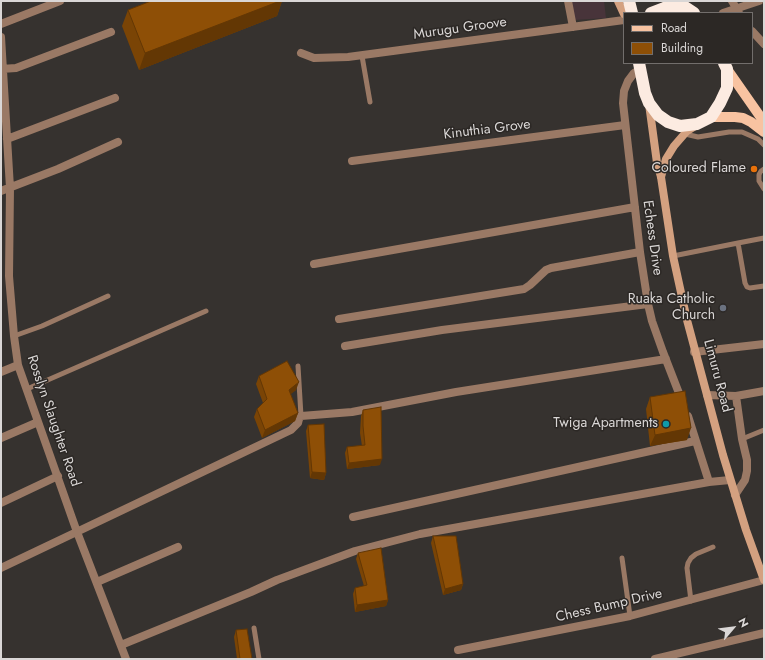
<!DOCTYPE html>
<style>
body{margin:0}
#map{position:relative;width:765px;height:660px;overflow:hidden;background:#36322f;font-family:Jost,sans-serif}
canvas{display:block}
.frame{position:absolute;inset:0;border:2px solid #dad7d6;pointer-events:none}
.legend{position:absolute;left:623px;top:12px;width:130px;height:52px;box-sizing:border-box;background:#2c2825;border:1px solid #726e6c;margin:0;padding:5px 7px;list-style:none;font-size:12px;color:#dad7d6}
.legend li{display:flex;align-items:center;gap:8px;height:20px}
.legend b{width:20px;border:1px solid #726e6c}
.north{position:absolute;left:713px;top:608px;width:40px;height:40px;-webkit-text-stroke:3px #2c2825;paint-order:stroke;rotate:62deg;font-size:11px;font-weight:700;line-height:16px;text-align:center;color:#dad7d6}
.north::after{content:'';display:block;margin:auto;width:14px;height:18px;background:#dad7d6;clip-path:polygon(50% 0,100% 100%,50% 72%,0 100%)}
</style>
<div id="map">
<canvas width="765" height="660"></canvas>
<div class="frame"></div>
<ul class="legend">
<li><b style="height:5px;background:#f8c3a1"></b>Road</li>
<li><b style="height:11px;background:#8e4f06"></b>Building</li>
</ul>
<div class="north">N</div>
</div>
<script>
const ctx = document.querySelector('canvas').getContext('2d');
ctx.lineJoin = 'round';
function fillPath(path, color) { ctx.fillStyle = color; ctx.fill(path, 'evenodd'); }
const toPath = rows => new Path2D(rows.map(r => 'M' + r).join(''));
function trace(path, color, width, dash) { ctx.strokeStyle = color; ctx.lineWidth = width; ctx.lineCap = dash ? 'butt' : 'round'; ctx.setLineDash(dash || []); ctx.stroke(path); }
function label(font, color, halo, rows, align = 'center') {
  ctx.font = font + ' Jost,sans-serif'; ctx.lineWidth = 3; ctx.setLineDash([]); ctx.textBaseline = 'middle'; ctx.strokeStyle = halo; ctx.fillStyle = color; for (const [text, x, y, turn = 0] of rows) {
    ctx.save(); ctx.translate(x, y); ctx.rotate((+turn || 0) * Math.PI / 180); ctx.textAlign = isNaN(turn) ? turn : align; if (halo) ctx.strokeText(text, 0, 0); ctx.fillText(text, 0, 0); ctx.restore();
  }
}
fillPath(toPath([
 [571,1,604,1,606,18,574,20]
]), '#48343a');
trace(toPath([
 [362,56,370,102],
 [685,134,698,137,729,132,742,132,758,139,764,145],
 [764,169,760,172,759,175,759,181,764,189],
 [738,243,764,238],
 [673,256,738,243,745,283,747,287,750,288,764,286],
 [14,336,42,326,108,296],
 [298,366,301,416],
 [27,389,206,311],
 [742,439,764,430],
 [622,558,630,616],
 [691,601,687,568,688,563,691,558,696,554,713,547],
 [254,628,259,659]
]), '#9a7965', 5);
trace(toPath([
 [568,1,573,27],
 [732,1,739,13],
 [723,13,759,1],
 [1,24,60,1],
 [752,31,764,44],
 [1,37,10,188,9,276,14,336,18,365,77,532,126,659],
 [301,53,314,58,348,57,624,20],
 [1,69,16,68,111,32],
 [640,69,634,73,628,81,624,91,623,103,640,252,648,304,652,321,663,352,682,401],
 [7,139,115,98],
 [352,161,625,125],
 [1,191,58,169,118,142],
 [314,264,635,207],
 [339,319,524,289,530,285,546,270,551,268,640,252],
 [345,346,442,330,648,304],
 [694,352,764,344],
 [1,372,18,365],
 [707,395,736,396,764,391],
 [688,416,709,482,730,480],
 [1,438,38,422],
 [735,495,745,480,747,471,747,460,742,439,736,396],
 [1,503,58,476],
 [353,517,695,441],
 [1,568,291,430,298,423,299,419,301,416,352,412,456,392,666,359],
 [97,582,178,547],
 [121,645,251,592,277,580,355,551,420,534,709,482],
 [458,650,630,616,764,580],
 [655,659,764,633]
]), '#9a7965', 8);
trace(toPath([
 [618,1,624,14],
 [649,104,657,163,661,177,673,256,687,320,723,455,746,530,764,580],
 [661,177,666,159,674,146,687,131,695,126]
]), '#d4a180', 8);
trace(toPath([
 [727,69,764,122],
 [711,117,735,117,743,118,751,122,764,132]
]), '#f8c3a1', 10);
trace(toPath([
 [629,1,632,13],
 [651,13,664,8,674,6,685,7,694,13],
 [639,63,645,93,649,103,658,115,668,122,680,126,697,124,711,117,720,103,727,88,727,69,724,63]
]), '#fcebe1', 12);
fillPath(toPath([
 [151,1,282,1,277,16,139,70,122,26,128,10],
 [259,376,296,390,290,394,298,413,295,421,262,438,254,417,257,409,263,403,256,384],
 [650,397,687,440,650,446,646,409],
 [363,410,380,465,347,469,345,453,347,447,362,446,360,433,361,416],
 [308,425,326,473,324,480,310,478,306,431],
 [433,536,463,584,461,590,443,595,431,543],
 [358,553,388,600,386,606,355,612,353,594,355,588,364,586,356,559],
 [236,630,252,659,237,659,234,637]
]), '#7a4405');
fillPath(toPath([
 [280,1,282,1,277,16,139,70,145,53],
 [299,382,296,390,286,398,289,390],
 [298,413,295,421,262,438,265,430],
 [691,428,687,440,650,446,655,435],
 [382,459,380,465,347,469,349,463],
 [312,472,326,473,324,480,310,478],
 [463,584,461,590,443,595,445,589],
 [388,600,386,606,355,612,357,605]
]), '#633704');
const building = toPath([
 [151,1,280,1,145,53,128,10,151,1],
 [287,361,299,382,289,390,298,413,265,430,257,409,267,399,259,376,287,361],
 [685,391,691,428,655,435,650,397,685,391],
 [381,407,382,459,349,463,347,447,365,445,363,426,363,410,381,407],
 [324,424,326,473,312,472,308,425,324,424],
 [433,536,456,536,463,584,445,589,433,536],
 [381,548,388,600,357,605,355,588,367,585,358,553,381,548],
 [247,629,252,659,240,659,236,630,247,629]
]);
fillPath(building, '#8e4f06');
trace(building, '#633704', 1);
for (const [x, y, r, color] of [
 [754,169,4,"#e8710a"],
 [723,308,4,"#6b7280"],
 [666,424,4,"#0f9aa8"]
]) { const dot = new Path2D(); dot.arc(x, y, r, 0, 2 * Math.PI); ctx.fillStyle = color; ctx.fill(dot); trace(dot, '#2c2825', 1.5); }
label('14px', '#dad7d6', '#2c2825', [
 ["Murugu Groove",460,29,-8],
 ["Kinuthia Grove",487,130,-7],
 ["Echess Drive",652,238,82],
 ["Limuru Road",717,376,75],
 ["Rosslyn Slaughter Road",53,421,71],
 ["Chess Bump Drive",609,606,-13]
]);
label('14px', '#dad7d6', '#2c2825', [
 ["Coloured Flame",746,169],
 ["Ruaka Catholic",715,300],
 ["Church",715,316],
 ["Twiga Apartments",658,424]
], 'right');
</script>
